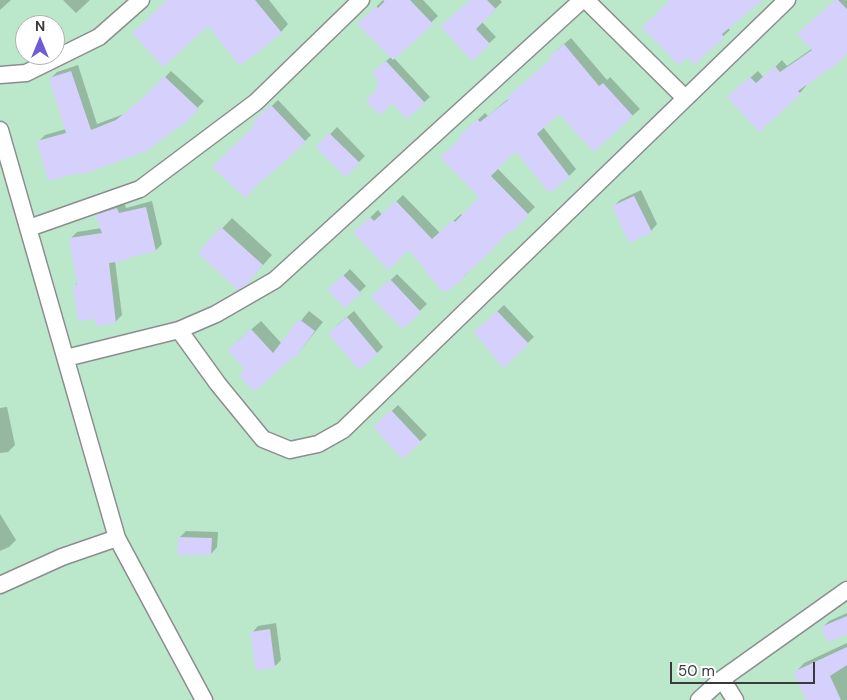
<!DOCTYPE html>
<style>
body{margin:0}
#map{position:relative;width:847px;height:700px;overflow:hidden;background:#fafbfe;font-family:"DM Sans",sans-serif}
canvas{display:block}
.north{position:absolute;left:15px;top:15px;width:50px;height:50px;box-sizing:border-box;background:#fff;border:1px solid #b0b0b1;border-radius:50%;rotate:0deg;font-size:14px;font-weight:700;line-height:20px;text-align:center;color:#393a3b}
.north::after{content:'';display:block;margin:auto;width:18px;height:22px;background:#705cd6;clip-path:polygon(50% 0,100% 100%,50% 72%,0 100%)}
.scale{position:absolute;left:670px;top:662px;width:145px;height:22px;box-sizing:border-box;border:2px solid #393a3b;border-top:0;padding-left:6px;font-size:15px;line-height:18px;white-space:nowrap;color:#393a3b;-webkit-text-stroke:4px #fff;paint-order:stroke}
</style>
<div id="map">
<canvas width="847" height="700"></canvas>
<div class="north">N</div>
<div class="scale">50 m</div>
</div>
<script>
const ctx = document.querySelector('canvas').getContext('2d');
ctx.lineJoin = 'round';
function fillPath(path, color) { ctx.fillStyle = color; ctx.fill(path, 'evenodd'); }
const toPath = rows => new Path2D(rows.map(r => 'M' + r).join(''));
function trace(path, color, width, dash) { ctx.strokeStyle = color; ctx.lineWidth = width; ctx.lineCap = dash ? 'butt' : 'round'; ctx.setLineDash(dash || []); ctx.stroke(path); }
fillPath(toPath([
 [0,0,847,0,847,700,0,700],
 [25,25,55,25,55,55,25,55]
]), '#bbe7ca');
fillPath(toPath([
 [0,0,11,0,0,10],
 [63,0,90,0,76,13],
 [168,0,269,0,288,24,281,32,208,25],
 [383,0,385,2,388,0,423,0,438,16,394,58,430,97,407,118,380,87,381,82,373,72,391,57,359,24],
 [470,0,500,0,502,2,482,22,496,37,472,59],
 [672,0,762,0,728,28,730,30,694,63],
 [837,0,847,0,847,52,830,66,805,85,806,86,800,93,735,91,758,71,764,78,782,60,787,66,813,48],
 [571,38,607,80,610,77,640,109,594,150,559,112,543,127,576,169,569,176,517,149,497,168,535,207,511,231,510,229,470,268,471,269,464,276,447,290,409,248,355,232,378,210,382,215,403,195,440,233,461,214,463,216,481,197,461,136,485,113,488,116,508,99,552,59,557,50],
 [78,65,97,124,124,114,151,92,171,71,204,101,181,125,39,141,45,135,66,129,51,78,57,72],
 [278,100,311,135,305,141,256,125,261,116],
 [337,127,365,156,346,175,318,147],
 [641,190,657,224,651,231,613,207,620,200],
 [152,201,162,244,156,250,115,261,122,315,115,322,96,317,75,286,78,282,71,238,77,232,102,228,97,216,103,209,124,202,126,208],
 [232,218,272,255,255,274,199,253],
 [350,269,366,286,345,306,329,290],
 [397,274,427,304,403,327,373,297],
 [504,305,534,337,503,366,476,332],
 [309,311,323,322,294,358,292,357,247,369,238,341,261,321,282,344],
 [354,311,383,347,377,353,336,326],
 [398,405,427,435,403,457,375,427],
 [7,407,15,445,8,452,0,453,0,408],
 [0,514,16,540,9,547,0,551],
 [186,531,218,532,217,547,211,554,179,538],
 [847,613,847,632,822,628,829,621],
 [276,623,281,660,275,666,252,633,258,626],
 [847,643,847,700,808,700,795,673,804,663]
]), '#0003');
fillPath(toPath([
 [167,0,255,0,282,33,240,66,208,26,163,67,132,33],
 [386,0,410,0,433,24,393,60,357,24,376,6,378,8],
 [470,0,487,0,496,9,476,29,490,44,472,61,440,26],
 [670,0,763,0,722,34,724,38,694,65,688,57,679,65,642,28],
 [835,0,838,0,847,9,847,54,831,69,830,68,798,91,801,94,759,132,727,97,750,77,756,83,775,66,780,72,812,50,797,34],
 [564,44,599,86,603,83,633,116,594,152,559,114,537,134,570,177,549,193,516,151,491,176,529,215,511,233,509,231,491,251,464,276,465,277,448,291,442,291,409,250,388,270,353,232,370,217,374,221,396,201,432,239,453,220,455,222,479,197,440,157,461,138,459,136,477,119,480,122,508,100,506,98,551,59,549,57],
 [386,61,425,103,407,119,392,103,381,115,366,101,378,87,376,85,379,82,372,72],
 [71,71,91,130,116,120,144,97,164,76,199,109,181,127,180,126,147,151,80,175,79,173,48,181,37,141,66,133,49,78],
 [271,105,306,142,266,178,265,177,245,198,212,167,255,125,252,122],
 [329,133,360,163,346,177,316,147],
 [634,196,652,232,629,243,612,206],
 [146,207,156,251,128,258,128,260,109,263,116,323,96,326,95,319,78,321,73,285,77,285,69,238,102,233,95,215,117,208,119,213],
 [221,227,263,265,245,286,238,290,198,253],
 [343,275,361,293,345,308,327,290],
 [390,279,421,312,403,329,371,297],
 [497,311,529,344,503,368,474,332],
 [347,317,378,354,359,370,328,333],
 [299,319,315,331,294,359,292,358,254,392,239,375,245,370,228,350,251,329,273,353],
 [391,410,421,442,403,459,373,427],
 [178,537,212,538,211,555,177,555],
 [847,616,847,634,828,642,821,627],
 [270,629,275,668,256,670,250,632],
 [847,647,847,665,830,676,841,700,806,700,793,672]
]), '#d6d0fc');
const street = toPath([
 [586,0,685,98],
 [0,75,26,73,99,37,141,0],
 [0,130,117,538,204,700],
 [29,228,140,189,256,102,361,0],
 [179,330,218,384,263,439,290,450,318,444,343,430,787,0],
 [66,358,179,330,216,314,275,280,582,0],
 [0,585,62,557,117,538],
 [722,679,735,700],
 [699,700,722,679,847,590]
]);
trace(street, '#8c8d8f', 19);
trace(street, '#fff', 16);
</script>
